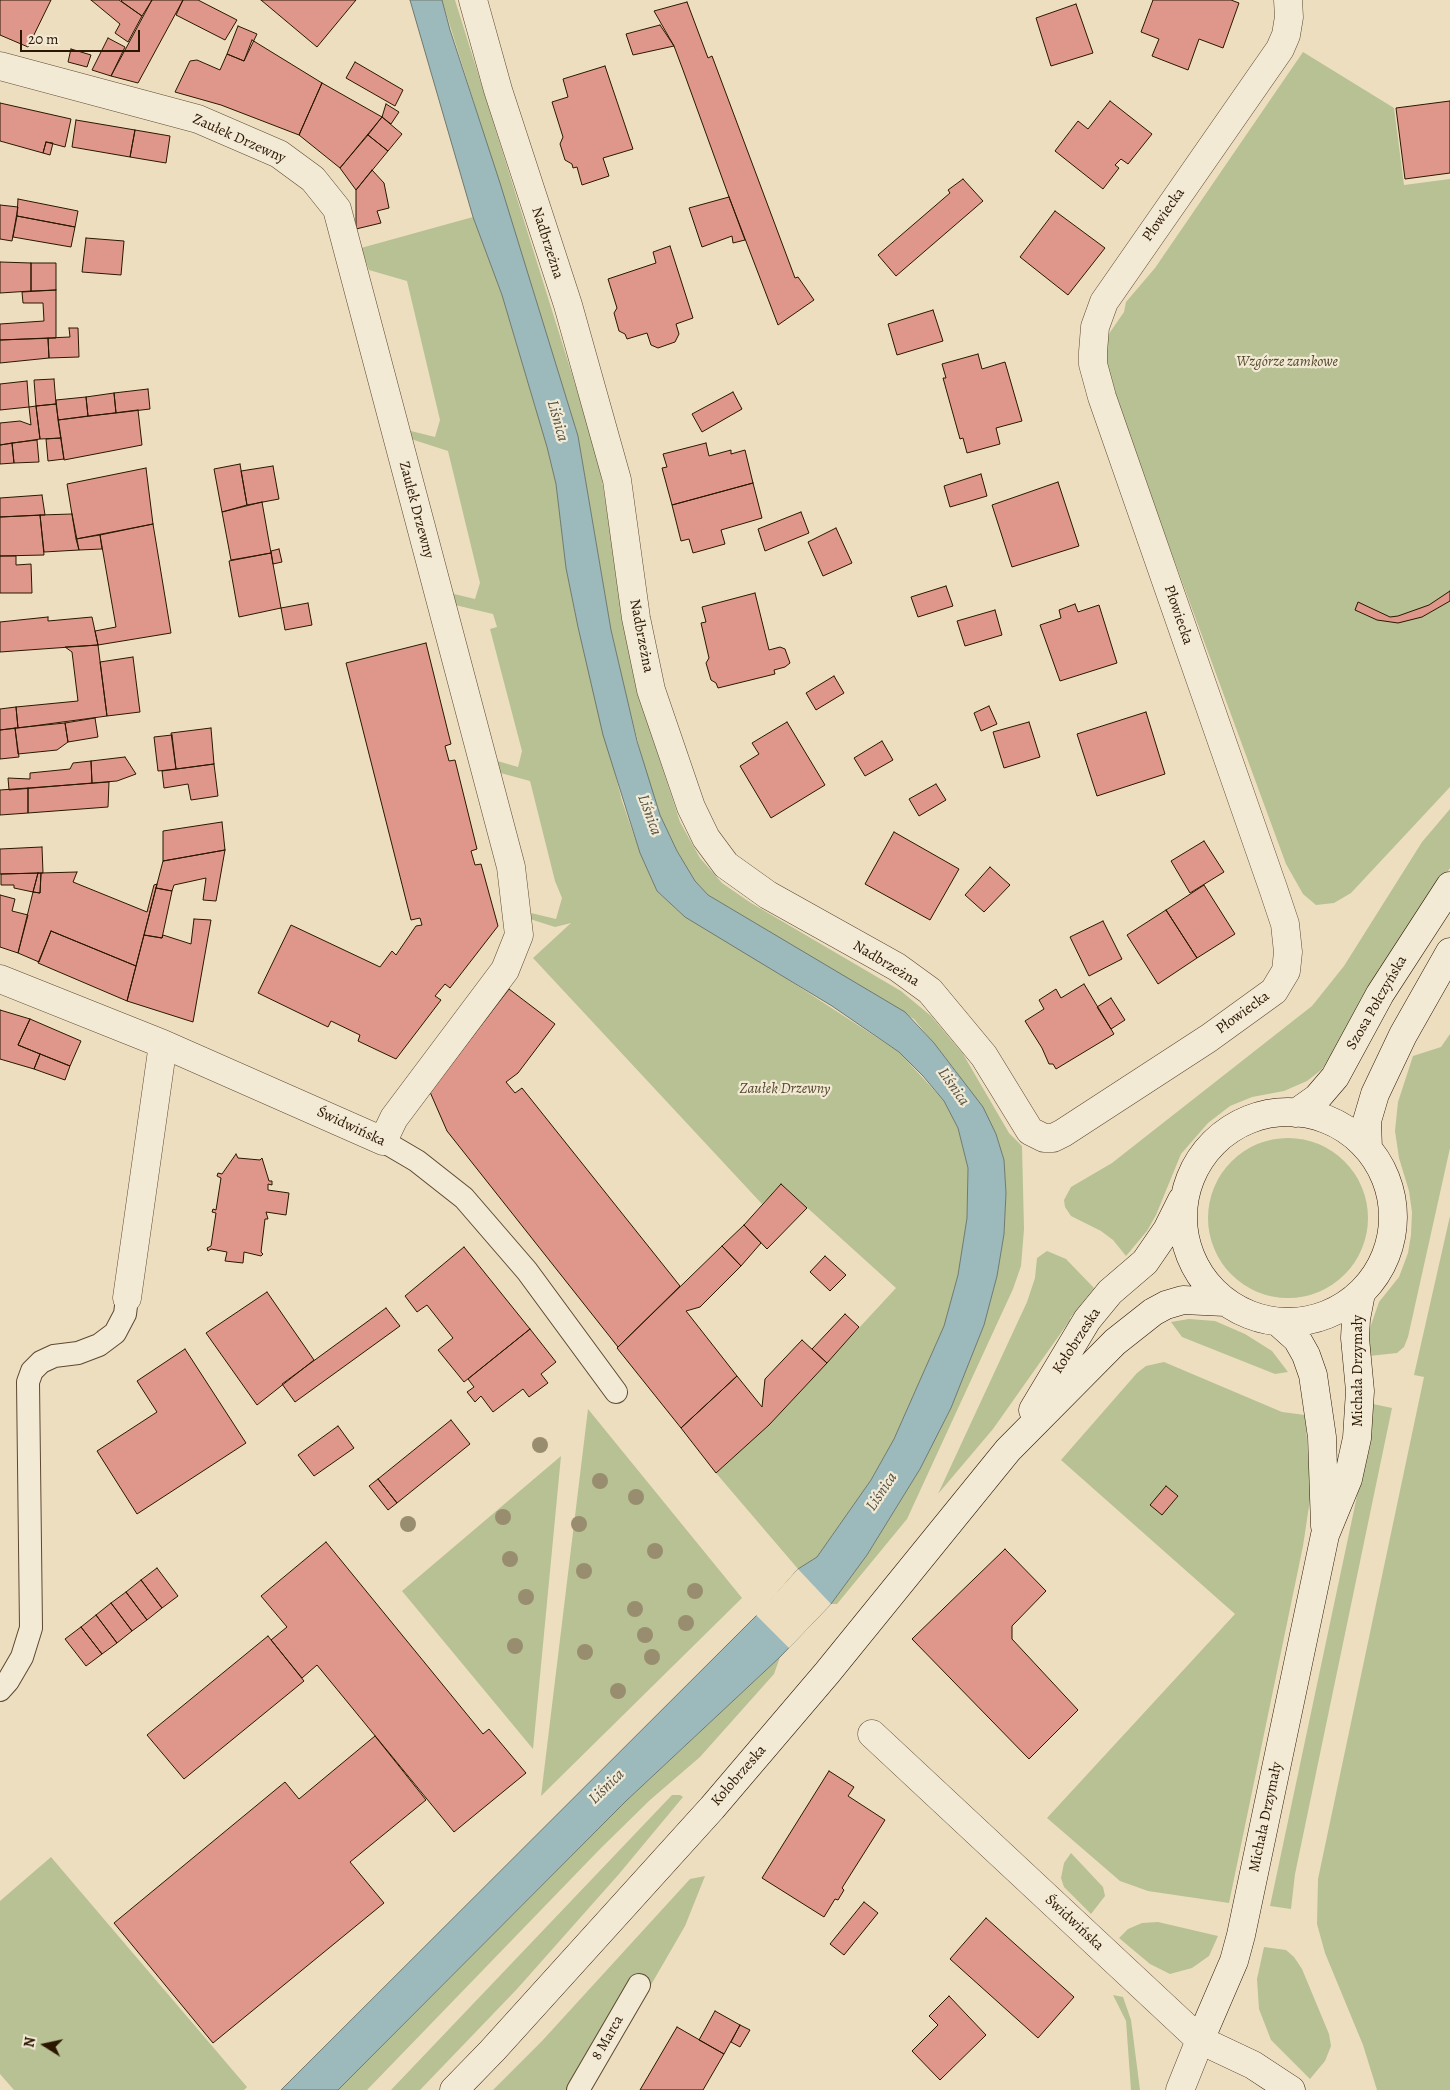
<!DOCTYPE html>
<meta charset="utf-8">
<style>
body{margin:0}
#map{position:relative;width:1450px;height:2090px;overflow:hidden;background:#eddec0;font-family:Alegreya,serif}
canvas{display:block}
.north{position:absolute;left:20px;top:2020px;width:50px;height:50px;-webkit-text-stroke:4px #f3ead6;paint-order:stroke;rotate:280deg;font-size:14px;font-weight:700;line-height:20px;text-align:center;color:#2b1700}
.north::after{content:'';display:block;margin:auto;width:18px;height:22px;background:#2b1700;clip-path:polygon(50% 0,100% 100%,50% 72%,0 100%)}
.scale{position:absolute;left:20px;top:30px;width:120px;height:22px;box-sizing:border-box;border:2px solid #2b1700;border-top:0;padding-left:6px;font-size:15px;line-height:18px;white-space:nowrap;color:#2b1700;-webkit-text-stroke:4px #f3ead6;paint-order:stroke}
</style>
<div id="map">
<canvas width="1450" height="2090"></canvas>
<div class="north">N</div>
<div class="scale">20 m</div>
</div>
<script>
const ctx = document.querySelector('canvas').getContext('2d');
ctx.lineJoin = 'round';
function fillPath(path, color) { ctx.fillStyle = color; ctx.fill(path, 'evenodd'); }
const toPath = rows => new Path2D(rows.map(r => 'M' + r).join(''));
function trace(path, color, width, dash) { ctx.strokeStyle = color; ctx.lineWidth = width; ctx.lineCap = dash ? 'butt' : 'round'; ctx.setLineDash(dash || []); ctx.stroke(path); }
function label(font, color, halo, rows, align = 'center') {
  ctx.font = font + ' Alegreya,serif'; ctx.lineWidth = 4.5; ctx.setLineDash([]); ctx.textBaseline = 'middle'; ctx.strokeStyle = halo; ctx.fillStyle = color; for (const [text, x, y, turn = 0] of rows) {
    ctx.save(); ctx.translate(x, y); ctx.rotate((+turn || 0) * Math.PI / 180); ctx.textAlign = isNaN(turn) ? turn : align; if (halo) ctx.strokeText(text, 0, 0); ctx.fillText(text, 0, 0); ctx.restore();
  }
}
fillPath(toPath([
 [442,0,455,0,590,432,602,480,628,643,646,718,680,822,700,858,722,883,751,903,901,991,931,1016,963,1054,1009,1133,1022,1146,1024,1229,1021,1266,1013,1289,907,1519,837,1604,831,1604,867,1555,920,1469,951,1408,984,1325,997,1276,1004,1234,1006,1193,1004,1160,996,1134,956,1071,914,1019,708,895,695,881,677,851,660,815,647,777,627,699,611,630,578,436],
 [1303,52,1394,108,1404,185,1450,179,1450,787,1351,893,1334,903,1316,905,1303,894,1286,864,1105,372,1104,341,1124,312,1126,302,1155,268],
 [473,217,502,295,547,447,556,484,566,568,578,627,622,801,640,853,657,891,685,917,755,958,899,1052,944,1101,958,1128,968,1168,967,1218,958,1275,944,1326,894,1439,871,1480,817,1557,798,1569,716,1473,769,1425,896,1288,781,1184,762,1204,533,958,571,923,555,927,530,919,531,913,556,919,562,898,555,881,530,781,497,772,494,760,518,767,522,751,490,629,497,627,493,614,455,605,450,593,475,599,480,583,448,451,411,439,411,431,435,437,440,420,407,281,369,270,361,248],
 [1450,809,1450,868,1383,968,1380,967,1331,1058,1321,1070,1307,1081,1284,1091,1252,1097,1230,1106,1208,1123,1181,1154,1156,1215,1147,1231,1126,1256,1113,1240,1101,1231,1071,1216,1065,1207,1064,1200,1071,1187,1112,1163,1312,1006,1344,966,1422,842],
 [1450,1034,1450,1148,1408,1337,1404,1347,1397,1353,1369,1356,1369,1331,1379,1302,1399,1277,1408,1253,1411,1235,1412,1212,1409,1191,1399,1158,1395,1131,1398,1102,1413,1056,1441,1047],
 '1208 1218a80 80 0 1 1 160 0a80 80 0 1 1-160 0Z',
 [1450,1216,1450,2090,1377,2090,1363,2045,1325,1953,1317,1924,1318,1879,1424,1377,1414,1375],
 [1047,1251,1066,1259,1094,1288,1070,1318,1070,1320,993,1429,938,1494,1027,1302,1035,1278,1037,1258],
 [1189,1319,1215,1321,1245,1334,1272,1351,1288,1372,1275,1374,1182,1337,1171,1322],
 [1164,1362,1282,1412,1305,1415,1311,1493,1303,1546,1229,1903,1148,1891,1120,1881,1047,1818,1235,1614,1061,1460,1137,1373,1146,1366],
 [1373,1404,1392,1408,1295,1874,1291,1909,1270,1906,1368,1444],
 [588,1409,742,1598,541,1796],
 [561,1456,533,1749,402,1591],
 [780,1657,774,1674,700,1757,650,1800,600,1849,367,2090,338,2090,626,1801],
 [672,1795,680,1795,683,1797,619,1874,517,1989,420,2090,391,2090],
 [1071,1853,1103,1887,1105,1896,1091,1914,1064,1887,1061,1878,1064,1863],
 [51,1857,247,2087,244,2090,14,2090,0,2074,0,1901],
 [705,1876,685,1926,648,1990,568,2090,493,2090,542,2041,690,1879],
 [1158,1922,1218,1936,1209,1956,1192,1968,1170,1974,1150,1964,1119,1938,1128,1929,1142,1923],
 [1264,1947,1286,1950,1294,1957,1302,1969,1329,2034,1331,2046,1325,2061,1310,2079,1271,2040,1259,2009,1257,1979],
 [1113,1995,1123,1997,1131,2020,1140,2090,1131,2090,1126,2021]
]), '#b7c193');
const water = toPath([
 [410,0,442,0,450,30,500,183,578,436,611,630,637,741,660,815,677,851,695,881,708,895,905,1012,934,1043,983,1107,996,1134,1004,1160,1006,1193,1004,1234,997,1276,984,1325,951,1408,920,1469,867,1555,831,1604,780,1657,626,1801,338,2090,281,2090,763,1609,798,1569,817,1557,871,1480,894,1439,944,1326,958,1275,967,1218,968,1168,958,1128,944,1101,923,1076,899,1052,832,1006,685,917,657,891,640,853,603,735,578,627,566,568,556,484,547,447,502,295,473,217,410,0]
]);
fillPath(water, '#9cbabb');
trace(water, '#6f7970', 1);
fillPath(toPath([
 [798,1569,831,1604,789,1648,756,1615]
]), '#eddec0');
const building = toPath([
 [0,0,51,0,28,47,0,35,0,0],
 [91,0,119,0,142,16,128,42,115,33,120,24,91,0],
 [122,0,152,0,142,16,121,1,122,0],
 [152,0,183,0,138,83,111,76,152,0],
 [183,0,198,0,237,20,225,40,176,15,183,0],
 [261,0,356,0,317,47,261,0],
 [1153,0,1231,0,1239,3,1223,48,1199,39,1188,70,1152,56,1159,39,1141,32,1153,0],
 [687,2,708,58,712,56,795,278,798,277,814,300,778,325,729,197,683,70,674,46,654,11,687,2],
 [1076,4,1093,53,1051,66,1036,18,1076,4],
 [660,25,674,46,633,55,626,34,660,25],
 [238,26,257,34,244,61,227,54,238,26],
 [108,38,125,47,111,76,92,70,108,38],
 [252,40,322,83,299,135,221,105,175,92,190,61,197,60,220,70,227,54,244,61,252,40],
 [71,49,91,55,87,67,68,62,71,49],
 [355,62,403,90,395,106,346,78,355,62],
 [605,66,633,149,603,158,609,176,582,185,577,167,573,168,572,164,565,160,560,144,563,137,552,102,568,97,563,79,605,66],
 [322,83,382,117,340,168,299,135,322,83],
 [1110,101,1152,134,1128,164,1121,159,1115,165,1119,168,1103,189,1055,151,1078,121,1088,129,1110,101],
 [1450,101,1450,173,1405,179,1396,108,1450,101],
 [0,103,71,119,65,147,46,142,43,153,0,141,0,103],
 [386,104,399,112,391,124,382,117,386,104],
 [382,117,402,134,388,151,368,135,382,117],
 [76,120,135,130,130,157,72,147,76,120],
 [135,130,170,136,166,163,130,157,135,130],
 [368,135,388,151,356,190,340,168,368,135],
 [46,142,53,143,50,155,43,153,46,142],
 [372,170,384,183,389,208,377,211,381,223,356,229,356,190,372,170],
 [963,179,983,201,896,276,878,255,950,193,948,190,963,179],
 [729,197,745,240,733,243,732,236,702,247,689,208,729,197],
 [18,199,78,211,75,227,17,216,18,199],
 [0,205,18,207,12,241,0,239,0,205],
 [1055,211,1105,248,1068,295,1020,257,1055,211],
 [17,216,75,227,71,247,13,237,17,216],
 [86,238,124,241,121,275,82,272,86,238],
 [670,246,693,318,676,324,679,334,675,342,658,348,651,345,647,333,627,339,625,334,619,331,614,313,617,308,608,279,656,263,653,252,670,246],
 [0,262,31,263,31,291,0,293,0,262],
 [31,263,56,263,56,290,31,291,31,263],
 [56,290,56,338,0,340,0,324,44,321,43,303,23,303,22,292,56,290],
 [933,310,943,341,897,355,888,324,933,310],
 [69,328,78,328,79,357,49,358,48,338,70,337,69,328],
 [48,338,49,358,0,363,0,340,48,338],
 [978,354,982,369,1005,362,1022,421,996,428,1000,444,967,453,963,438,960,439,943,378,946,378,942,364,978,354],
 [54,379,56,404,36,406,34,380,54,379],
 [27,381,29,407,0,410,0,384,27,381],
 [148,389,150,409,116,413,114,393,148,389],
 [733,392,742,409,702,432,692,414,733,392],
 [114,393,116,413,88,416,86,397,114,393],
 [86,397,88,416,58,420,56,400,86,397],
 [56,404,61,438,40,439,36,406,56,404],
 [36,406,40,439,0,445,0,423,20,421,31,425,29,407,36,406],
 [138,410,142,445,64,460,58,420,138,410],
 [61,438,64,459,48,461,46,439,61,438],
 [37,440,39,462,14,463,12,443,37,440],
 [12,443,14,463,0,464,0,445,12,443],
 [706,443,709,456,731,450,731,454,745,450,753,483,672,505,662,468,667,467,663,454,706,443],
 [240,464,247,505,222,512,214,469,240,464],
 [273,466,279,499,247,505,241,471,273,466],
 [146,468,153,524,76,539,67,484,146,468],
 [981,474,987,496,950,507,944,486,981,474],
 [1058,482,1079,546,1012,567,992,505,1058,482],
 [753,483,762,518,721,530,725,544,693,553,689,539,681,541,672,505,753,483],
 [42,495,45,515,0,517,0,498,42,495],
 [262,502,271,553,231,560,222,512,262,502],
 [801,512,809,533,765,551,758,529,801,512],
 [72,514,79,550,44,552,40,515,72,514],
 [40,515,44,555,0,556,0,517,40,515],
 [153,524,171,633,98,645,95,631,116,627,100,535,153,524],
 [836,528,852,563,823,576,808,542,836,528],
 [100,535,102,549,79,550,76,539,100,535],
 [279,549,282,562,273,564,271,551,279,549],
 [271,553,281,608,239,617,229,561,271,553],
 [0,556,16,556,16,565,31,564,32,593,0,593,0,556],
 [946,586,953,606,918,617,911,597,946,586],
 [1450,591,1450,601,1422,617,1398,623,1377,620,1355,610,1358,602,1390,617,1398,616,1429,605,1450,591],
 [755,593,769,650,780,647,785,649,790,663,785,667,774,670,775,674,718,688,716,683,711,680,706,663,709,658,701,623,706,622,702,607,755,593],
 [308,603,312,625,285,630,281,608,308,603],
 [1075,604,1078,612,1099,605,1117,663,1060,681,1040,625,1061,618,1059,610,1075,604],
 [995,610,1002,635,965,646,957,621,995,610],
 [48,617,48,621,92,617,98,645,0,652,0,622,48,617],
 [426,643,451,744,445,746,449,761,455,760,477,849,471,851,475,865,481,864,498,926,450,988,445,984,435,996,441,1000,396,1059,358,1041,360,1035,331,1021,328,1027,258,993,291,925,380,967,392,951,396,955,416,926,422,925,420,918,411,920,346,663,426,643],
 [98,645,107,716,18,728,16,707,78,701,72,652,65,647,98,645],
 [133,657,140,712,107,716,100,662,133,657],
 [834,676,844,693,816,710,806,693,834,676],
 [989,706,997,724,981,731,974,713,989,706],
 [16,707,18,728,0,730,0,709,16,707],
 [1146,712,1165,774,1097,796,1077,734,1146,712],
 [95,718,98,737,68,742,65,723,95,718],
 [787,722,825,785,771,818,740,766,759,754,752,743,787,722],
 [1029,722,1040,757,1004,768,993,732,1029,722],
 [65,723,68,742,57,750,18,754,15,728,65,723],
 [15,728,19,757,0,759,0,730,15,728],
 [211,728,214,764,176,769,171,733,211,728],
 [172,735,176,769,158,771,154,737,172,735],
 [882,741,893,760,865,776,854,758,882,741],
 [125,757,136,774,117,781,92,783,91,761,125,757],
 [91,761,92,783,9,790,8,778,30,779,30,773,70,769,73,763,91,761],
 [214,764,218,796,191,800,188,784,164,788,162,771,214,764],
 [109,782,108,807,28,813,28,788,109,782],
 [936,784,946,800,919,816,909,799,936,784],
 [28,788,28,813,0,815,0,790,28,788],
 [222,822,225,850,163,861,163,831,222,822],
 [894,832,959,869,930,920,865,884,894,832],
 [1204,841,1224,872,1190,893,1171,861,1204,841],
 [42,847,43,873,0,874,0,849,42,847],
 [225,850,216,901,203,900,206,878,174,885,172,891,156,888,163,861,225,850],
 [990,867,1010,885,984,912,965,895,990,867],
 [77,872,73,882,147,912,154,885,157,884,136,966,51,931,39,962,18,953,33,892,40,893,41,873,77,872],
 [38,873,41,873,40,893,33,892,38,873],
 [38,873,33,892,14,888,14,885,1,885,1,874,38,873],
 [1204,885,1235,934,1197,958,1166,910,1204,885],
 [156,888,172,891,162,938,144,935,156,888],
 [0,895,15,899,12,911,28,915,18,953,0,947,0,895],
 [1166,910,1197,958,1158,984,1127,935,1166,910],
 [194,919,211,920,193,1022,127,1001,144,935,162,938,163,935,191,944,194,919],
 [1103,921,1122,959,1089,976,1070,937,1103,921],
 [51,931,136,966,127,1001,38,963,51,931],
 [1084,984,1114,1034,1056,1069,1053,1064,1049,1064,1042,1048,1025,1021,1044,1009,1039,1000,1056,989,1061,998,1084,984],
 [509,989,555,1024,518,1073,506,1082,515,1093,522,1088,680,1286,618,1347,447,1131,430,1092,509,989],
 [1111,998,1125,1020,1111,1029,1097,1007,1111,998],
 [0,1010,30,1019,18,1045,40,1054,34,1069,0,1059,0,1010],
 [30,1019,81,1041,70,1066,18,1045,30,1019],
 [40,1054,70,1066,65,1080,34,1069,40,1054],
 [236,1154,238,1158,260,1160,262,1158,269,1181,272,1181,272,1185,268,1184,268,1190,289,1193,286,1215,266,1212,268,1219,265,1219,261,1252,263,1254,261,1256,244,1252,243,1263,225,1261,227,1252,211,1249,208,1251,207,1248,211,1246,216,1213,212,1212,213,1209,216,1210,221,1178,217,1176,218,1173,222,1174,236,1154],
 [781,1184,807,1208,767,1249,744,1225,781,1184],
 [744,1225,761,1243,741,1266,722,1246,744,1225],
 [722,1246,741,1266,700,1307,686,1311,737,1376,681,1428,617,1348,722,1246],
 [464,1247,530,1329,464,1382,438,1350,453,1338,427,1305,417,1312,405,1296,464,1247],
 [825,1256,846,1275,830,1291,810,1272,825,1256],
 [267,1292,314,1360,257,1405,206,1333,267,1292],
 [386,1308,400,1326,295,1402,282,1384,386,1308],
 [845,1314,859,1327,827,1363,812,1349,845,1314],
 [530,1329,556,1362,541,1374,548,1383,529,1397,523,1389,493,1412,481,1396,475,1402,467,1392,474,1387,468,1379,530,1329],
 [802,1340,827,1363,769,1425,716,1473,681,1428,737,1376,762,1407,765,1379,802,1340],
 [185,1349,246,1443,137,1514,97,1451,157,1412,137,1381,185,1349],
 [451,1420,470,1444,397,1503,378,1479,451,1420],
 [338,1426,354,1448,314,1476,298,1455,338,1426],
 [378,1479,397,1503,388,1510,369,1486,378,1479],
 [1166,1486,1178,1496,1162,1515,1150,1505,1166,1486],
 [326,1542,483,1734,489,1729,526,1773,454,1832,317,1665,302,1678,271,1640,287,1627,261,1596,326,1542],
 [1005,1549,1046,1591,1012,1626,1012,1639,1078,1710,1029,1759,912,1639,1005,1549],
 [157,1568,178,1596,162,1608,141,1580,157,1568],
 [141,1580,162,1608,147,1620,126,1592,141,1580],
 [126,1592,147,1620,132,1631,111,1603,126,1592],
 [111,1603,132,1631,117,1643,96,1615,111,1603],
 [96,1615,117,1643,102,1654,81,1627,96,1615],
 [81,1627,102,1654,86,1666,65,1639,81,1627],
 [268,1636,304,1681,184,1779,147,1735,268,1636],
 [375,1736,426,1800,350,1862,384,1903,213,2043,114,1923,285,1782,299,1799,375,1736],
 [829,1771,854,1787,848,1796,885,1820,842,1888,844,1890,838,1900,835,1899,824,1917,762,1878,829,1771],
 [864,1902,878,1913,844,1955,830,1944,864,1902],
 [986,1918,1074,1997,1038,2038,950,1959,986,1918],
 [949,1996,986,2035,940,2080,912,2051,938,2025,929,2016,949,1996],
 [715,2011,740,2025,724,2054,699,2040,715,2011],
 [740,2025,750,2030,740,2047,731,2042,740,2025],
 [677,2027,724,2054,703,2090,640,2090,677,2027]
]);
fillPath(building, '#de978a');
trace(building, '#2b1700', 1);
const lane = toPath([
 [383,1141,417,1161,464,1198,527,1271,616,1392],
 [0,1690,8,1681,22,1657,31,1628,28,1382,32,1371,41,1362,54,1356,78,1353,99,1345,115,1333,125,1314,127,1298],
 [578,2090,639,1985]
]);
const street = toPath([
 [473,0,498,90,568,305,617,480,636,618,651,690,691,807,706,838,726,865,768,895,897,967,930,991,984,1056,1030,1131,1044,1138,1053,1138,1063,1133,1209,1038,1274,991,1286,971,1288,952,1285,924,1273,888,1102,397,1093,364,1093,352,1095,327,1104,302,1280,49,1286,35,1289,17,1288,0],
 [0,66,198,119,279,154,313,179,337,209,511,867,519,935,505,970,394,1118,383,1141,163,1044,0,979],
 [127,1298,163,1044],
 [872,1734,1200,2040,1180,2090]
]);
const secondary = toPath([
 '1183 1217a105 105 0 1 1 210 0a105 105 0 1 1-210 0Z',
 [1296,1113,1317,1098,1335,1077,1380,994,1450,886],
 [1368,1149,1367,1121,1375,1094,1403,1035,1450,952],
 [1278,1322,1297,1339,1306,1355,1313,1375,1322,1437,1325,1526],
 [1033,1410,1087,1320,1110,1292,1145,1262,1167,1230,1182,1200],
 [454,2090,492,2051,712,1808,827,1673,1008,1450,1115,1342,1153,1312,1166,1305,1183,1300,1225,1302],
 [1291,2090,1253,2065,1200,2040,1234,1961,1241,1935,1325,1535,1348,1479,1357,1438,1360,1391,1355,1338,1356,1319,1361,1293]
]);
trace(lane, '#5c4930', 24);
trace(street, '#5c4930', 29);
trace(secondary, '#2b1700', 29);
trace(lane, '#f3ead6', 22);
trace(street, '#f3ead6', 28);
trace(secondary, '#f3ead6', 28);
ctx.fillStyle = '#998d6f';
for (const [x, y] of [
 [540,1445],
 [600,1481],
 [636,1497],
 [503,1517],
 [408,1524],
 [579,1524],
 [655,1551],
 [510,1559],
 [584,1571],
 [695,1591],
 [526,1597],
 [635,1609],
 [686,1623],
 [645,1635],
 [515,1646],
 [585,1652],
 [652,1657],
 [618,1691]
]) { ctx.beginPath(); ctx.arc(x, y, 8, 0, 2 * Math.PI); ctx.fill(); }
label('15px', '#2b1700', '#f3ead6', [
 ["Zaułek Drzewny",239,139,24],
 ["Płowiecka",1164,215,-55],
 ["Nadbrzeżna",547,243,72],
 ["Zaułek Drzewny",416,510,75],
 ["Płowiecka",1178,615,71],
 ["Nadbrzeżna",641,636,79],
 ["Nadbrzeżna",886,964,31],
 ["Szosa Połczyńska",1377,1003,-60],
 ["Płowiecka",1243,1013,-36],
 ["Świdwińska",351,1127,25],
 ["Kołobrzeska",1077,1341,-57],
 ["Michała Drzymały",1358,1371,-90],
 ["Kołobrzeska",739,1776,-49],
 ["Michała Drzymały",1266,1817,-78],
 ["Świdwińska",1074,1923,43],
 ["8 Marca",608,2038,-60]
]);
label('italic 15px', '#554a2c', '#f3ead6', [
 ["Wzgórze zamkowe",1287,362],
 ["Zaułek Drzewny",785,1089]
]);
label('italic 16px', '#535041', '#f3ead6', [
 ["Liśnica",557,421,74],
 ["Liśnica",649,815,70],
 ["Liśnica",953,1087,55],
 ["Liśnica",882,1492,-56],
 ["Liśnica",607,1787,-44]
]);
</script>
